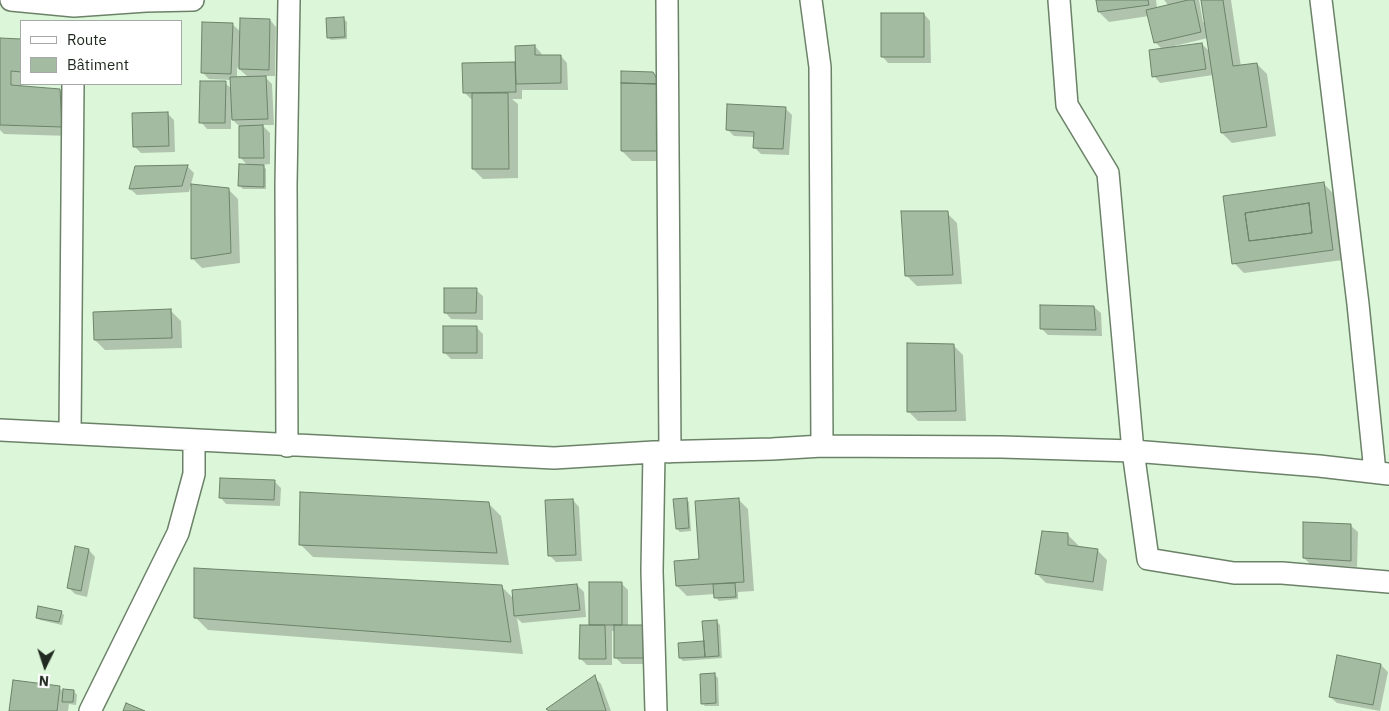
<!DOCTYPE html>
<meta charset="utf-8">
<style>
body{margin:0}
#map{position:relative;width:1389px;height:711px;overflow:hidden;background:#dcf6d9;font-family:"IBM Plex Sans",sans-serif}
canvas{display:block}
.legend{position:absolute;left:20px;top:20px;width:162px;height:65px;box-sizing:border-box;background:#fff;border:1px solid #a6aaa6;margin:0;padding:6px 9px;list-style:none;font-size:15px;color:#212a20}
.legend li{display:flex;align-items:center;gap:10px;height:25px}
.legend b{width:25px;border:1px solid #a6aaa6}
.north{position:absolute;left:20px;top:641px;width:50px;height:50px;-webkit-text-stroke:4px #fff;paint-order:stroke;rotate:184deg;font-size:14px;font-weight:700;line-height:20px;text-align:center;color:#212a20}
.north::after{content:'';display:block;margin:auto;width:18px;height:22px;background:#212a20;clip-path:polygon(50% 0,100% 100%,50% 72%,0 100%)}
</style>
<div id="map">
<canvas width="1389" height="711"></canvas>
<ul class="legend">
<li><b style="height:6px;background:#fff"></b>Route</li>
<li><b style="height:14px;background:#a3bba0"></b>Bâtiment</li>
</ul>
<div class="north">N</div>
</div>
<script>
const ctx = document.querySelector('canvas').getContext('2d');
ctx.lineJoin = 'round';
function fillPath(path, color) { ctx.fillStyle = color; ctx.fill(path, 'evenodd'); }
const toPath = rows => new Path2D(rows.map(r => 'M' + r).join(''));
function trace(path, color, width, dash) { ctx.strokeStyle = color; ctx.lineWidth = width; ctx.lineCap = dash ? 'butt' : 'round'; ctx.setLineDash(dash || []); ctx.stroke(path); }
fillPath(toPath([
 [1097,0,1156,0,1157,8,1168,5,1164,0,1199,0,1203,22,1205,22,1202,0,1231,0,1241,67,1257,64,1267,74,1276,136,1232,143,1222,133,1213,75,1160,83,1154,76,1163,50,1155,42,1149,16,1109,22,1099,12],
 [1208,38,1210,52,1202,44,1175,48,1174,46],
 [924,14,930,21,931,63,888,63,882,56],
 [344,19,347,22,347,39,331,40,328,37],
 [270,20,276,27,275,76,264,76,272,84,274,125,262,125,270,133,270,164,262,165,266,169,266,189,243,189,240,186,248,166,241,158,240,127,231,118,231,129,207,129,201,122,225,83,232,89,231,80,209,79,202,72,232,24,241,32],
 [237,67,248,77,237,78],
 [0,39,21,40,21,87,60,90,70,100,71,136,4,134,0,130],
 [535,46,541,53,542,56,561,56,567,63,568,90,522,90,522,99,512,99,518,104,518,178,483,179,473,169,473,99,471,99,464,92,463,64,517,63],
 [656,77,663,88,673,161,632,161,622,151],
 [785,108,792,115,789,155,761,154,754,147,755,137,734,136,727,129],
 [167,113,174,120,175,152,141,153,134,146],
 [187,166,194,173,189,192,137,195,130,189],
 [1323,183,1333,193,1343,260,1244,273,1234,263],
 [228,189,238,199,240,263,202,268,192,258],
 [947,213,957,223,962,284,917,286,907,276],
 [476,290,483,296,483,320,451,319,445,312],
 [1094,307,1101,313,1102,336,1048,335,1041,328],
 [171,311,181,321,182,348,105,350,95,340],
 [476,327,483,334,483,359,451,359,445,353],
 [953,345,963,355,966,421,918,421,908,411],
 [274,481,281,488,280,506,226,504,220,497],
 [686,499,689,502,691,531,680,532,677,529],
 [738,499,748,509,754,591,738,592,738,599,719,601,716,598,715,594,687,596,677,586,700,561],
 [573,500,579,507,582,561,556,562,549,555],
 [488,503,501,516,509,565,313,557,300,544],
 [1351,526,1358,532,1357,567,1310,564,1304,558],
 [1068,535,1078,545,1078,548,1097,550,1107,560,1103,591,1046,583,1036,573],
 [89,550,95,557,87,597,75,594,68,587],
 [621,583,628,590,628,626,650,664,622,664,615,657,616,631,612,631,612,665,587,665,581,659,590,626],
 [577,585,584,592,586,617,522,623,517,618,523,654,208,630,195,617,501,586,514,599],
 [61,612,64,615,62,625,40,620,37,617],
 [717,622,720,625,722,658,683,661,680,658,705,642],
 [1338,656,1381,665,1388,672,1380,711,1337,703,1330,697],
 [715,675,718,678,719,706,705,706,702,703],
 [594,677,601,684,611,711,550,711],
 [59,688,64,692,64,690,74,691,77,695,76,705,69,704,68,711,10,711]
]), '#0003');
const building = toPath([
 [1096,0,1148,0,1149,5,1098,12,1096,0],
 [1188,0,1194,0,1201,32,1154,43,1146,10,1188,0],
 [1201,0,1223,0,1233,66,1257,63,1267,127,1221,133,1201,0],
 [881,13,924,13,924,57,881,57,881,13],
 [344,17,345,37,327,38,326,18,344,17],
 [240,18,270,19,269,70,239,69,240,18],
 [202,22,233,23,231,74,201,73,202,22],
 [0,38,21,39,21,72,11,71,11,85,60,89,62,127,0,125,0,38],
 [1202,43,1206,69,1152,77,1149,50,1202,43],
 [535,45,535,55,561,55,561,83,516,84,515,46,535,45],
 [515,62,516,92,463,93,462,63,515,62],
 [621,71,653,72,660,84,621,83,621,71],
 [266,76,268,119,232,120,230,77,266,76],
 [200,81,226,81,225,123,199,123,200,81],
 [621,83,660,84,663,151,621,151,621,83],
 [472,93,508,93,509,169,472,169,472,93],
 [727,104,786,107,783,149,753,148,754,132,726,130,727,104],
 [168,112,169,146,133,147,132,113,168,112],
 [263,125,264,158,239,158,239,126,263,125],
 [239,164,264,165,264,187,238,186,239,164],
 [188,165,182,186,129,189,135,166,188,165],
 [1324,182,1333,250,1232,264,1223,196,1324,182],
 [1309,203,1312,233,1249,241,1245,213,1309,203],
 [191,184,229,188,231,253,191,259,191,184],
 [1309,203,1312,233,1249,241,1245,213,1309,203],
 [901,211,948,211,953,275,905,276,901,211],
 [444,288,477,288,476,313,444,313,444,288],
 [1040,305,1094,306,1096,330,1040,329,1040,305],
 [171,309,172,338,94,340,93,312,171,309],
 [443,326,477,326,477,353,443,353,443,326],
 [907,343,954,344,956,411,907,412,907,343],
 [220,478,275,480,274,500,219,498,220,478],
 [300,492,489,502,497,553,299,545,300,492],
 [687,498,689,528,676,529,673,499,687,498],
 [739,498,744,582,676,586,674,561,699,559,695,501,739,498],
 [573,499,576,555,548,556,545,500,573,499],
 [1303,522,1351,524,1351,561,1303,558,1303,522],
 [1042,531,1068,533,1068,545,1098,549,1093,582,1035,574,1042,531],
 [75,546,89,549,81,591,67,588,75,546],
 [194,568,502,585,511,642,194,618,194,568],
 [589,582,622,582,622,625,589,625,589,582],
 [735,583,736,597,714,598,713,584,735,583],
 [577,584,580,610,514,616,512,590,577,584],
 [38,606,62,611,59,622,36,618,38,606],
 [717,620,719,656,705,657,702,621,717,620],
 [580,625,605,625,606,659,579,659,580,625],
 [614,625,644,625,644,658,614,658,614,625],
 [704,641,705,657,679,658,678,643,704,641],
 [1337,655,1381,664,1373,705,1329,697,1337,655],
 [715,673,716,703,701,704,700,674,715,673],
 [595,675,606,711,549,711,546,709,595,675],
 [13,680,60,686,57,711,9,711,13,680],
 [63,689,74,690,73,702,62,702,63,689],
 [126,703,145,711,123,711,126,703]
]);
fillPath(building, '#a3bba0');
trace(building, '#6c8369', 1);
const street = toPath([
 [11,0,74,6,146,1,193,0],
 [667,0,670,452],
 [811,0,820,67,822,446],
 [1059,0,1067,105,1108,173,1133,451,1148,559,1234,573,1282,573,1389,582],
 [1321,0,1358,304,1375,472],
 [0,430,554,458,654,452,772,449,822,446,1002,447,1133,451,1319,466,1389,474],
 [70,433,73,84],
 [287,446,286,185,289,0],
 [654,452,652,571,656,711],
 [90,711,178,533,194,474,194,440]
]);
trace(street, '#6b8268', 24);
trace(street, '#fff', 21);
</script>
